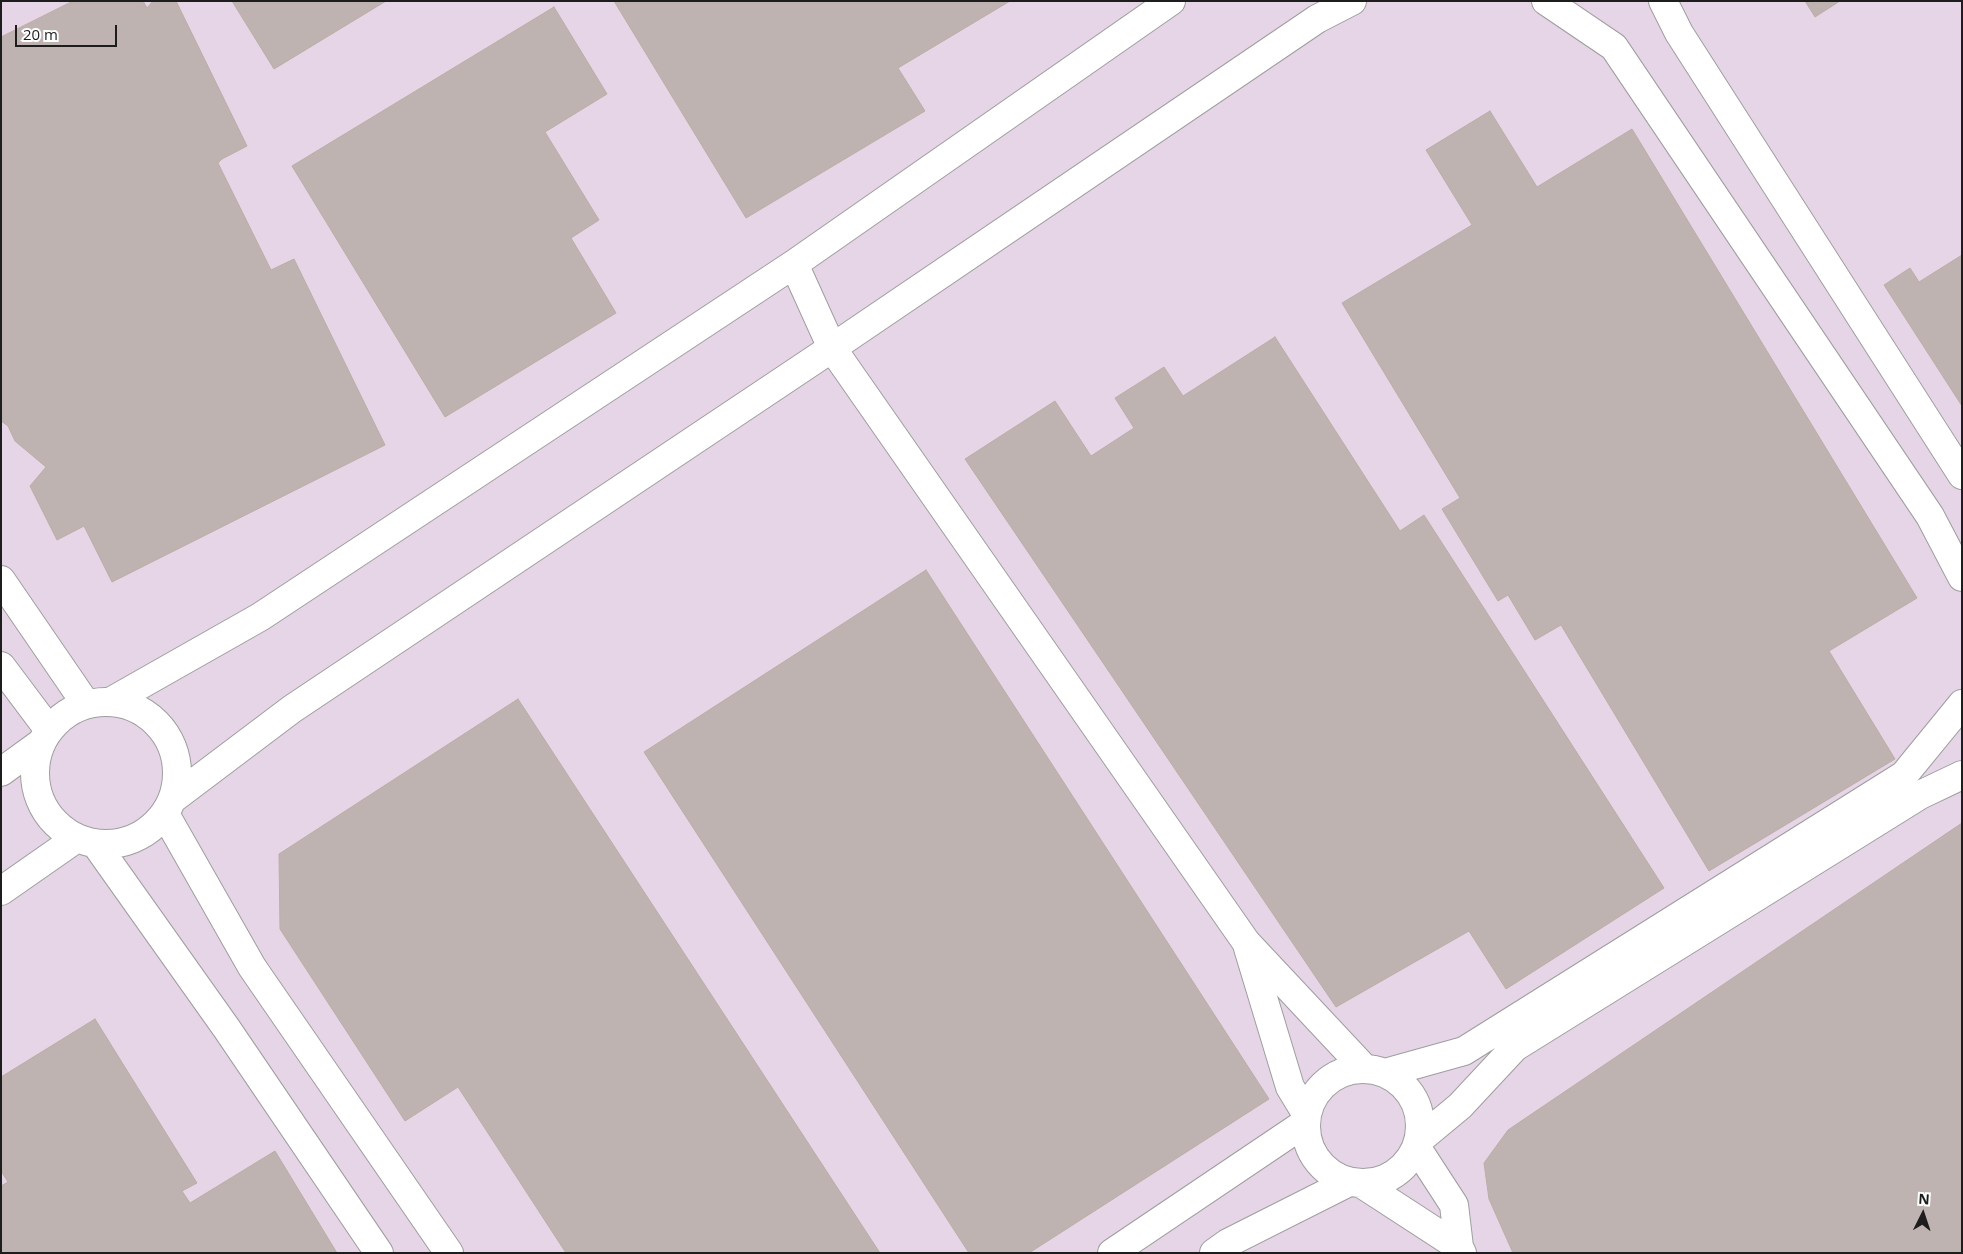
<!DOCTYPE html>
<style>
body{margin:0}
#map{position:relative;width:1963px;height:1254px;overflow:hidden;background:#ede8e3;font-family:"Open Sans",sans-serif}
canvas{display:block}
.frame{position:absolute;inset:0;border:2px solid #1d1d1d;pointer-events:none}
.north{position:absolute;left:1898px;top:1189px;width:50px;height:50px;-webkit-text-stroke:4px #fff;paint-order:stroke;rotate:4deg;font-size:14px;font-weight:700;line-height:20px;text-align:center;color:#1d1d1d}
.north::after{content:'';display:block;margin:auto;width:18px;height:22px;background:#1d1d1d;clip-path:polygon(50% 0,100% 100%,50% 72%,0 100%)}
.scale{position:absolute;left:15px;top:25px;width:102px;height:22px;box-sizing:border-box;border:2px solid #1d1d1d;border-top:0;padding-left:6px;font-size:15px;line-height:18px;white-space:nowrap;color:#1d1d1d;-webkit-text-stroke:4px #fff;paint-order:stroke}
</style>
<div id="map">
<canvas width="1963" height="1254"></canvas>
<div class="frame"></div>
<div class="north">N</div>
<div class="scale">20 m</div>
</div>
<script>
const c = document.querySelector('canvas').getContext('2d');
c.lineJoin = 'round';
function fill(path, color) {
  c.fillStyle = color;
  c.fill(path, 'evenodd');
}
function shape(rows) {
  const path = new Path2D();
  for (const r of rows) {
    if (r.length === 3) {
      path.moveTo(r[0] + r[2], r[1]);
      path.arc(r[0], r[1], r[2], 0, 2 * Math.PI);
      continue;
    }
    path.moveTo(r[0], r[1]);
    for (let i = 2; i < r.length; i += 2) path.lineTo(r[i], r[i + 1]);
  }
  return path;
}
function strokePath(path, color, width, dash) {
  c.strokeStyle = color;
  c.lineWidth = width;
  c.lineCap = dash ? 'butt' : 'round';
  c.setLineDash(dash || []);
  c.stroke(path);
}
fill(shape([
 [1,1,1962,1,1962,1253,1,1253]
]), '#e6d5e6');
const building = shape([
 [73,1,143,1,147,8,153,1,176,1,247,146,222,159,218,163,271,270,294,259,385,445,112,582,84,526,57,540,30,486,46,467,15,441,8,426,1,421,1,37,73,1],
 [232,1,386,1,274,69,232,1],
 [614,1,1010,1,898,68,925,111,746,218,614,1],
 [1805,1,1840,1,1815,17,1805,1],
 [554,7,607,94,545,132,599,220,571,238,616,313,445,417,292,166,554,7],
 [1490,111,1537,187,1632,129,1917,598,1829,651,1895,759,1709,871,1561,625,1535,640,1508,595,1498,601,1442,509,1460,498,1342,303,1472,225,1426,150,1490,111],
 [1962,255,1962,406,1884,285,1910,268,1919,282,1962,255],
 [1275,337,1400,531,1424,515,1664,888,1506,989,1469,931,1336,1007,965,459,1055,401,1091,456,1134,428,1115,398,1164,367,1183,396,1275,337],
 [926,570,1269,1099,1029,1253,969,1253,644,752,926,570],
 [518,699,880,1253,566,1253,458,1087,405,1121,280,929,279,854,518,699],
 [1962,823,1962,1253,1513,1253,1489,1199,1484,1163,1508,1130,1962,823],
 [95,1019,197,1183,182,1191,190,1203,275,1151,337,1253,1,1253,1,1186,8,1182,1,1171,1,1077,95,1019]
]);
fill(building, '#beb3b0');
strokePath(building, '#beada6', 1);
const minor = shape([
 [1546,1,1614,47,1930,516,1962,577],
 [1663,1,1679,33,1962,475],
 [794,264,832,348,1246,942,1365,1069],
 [1,580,86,704],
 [1,666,49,730],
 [110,702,260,617,794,264,1171,1],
 [106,773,71],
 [1,772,41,743],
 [174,798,292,709,832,348,1317,19,1352,1],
 [165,814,252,967,449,1253],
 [95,843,227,1029,379,1253],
 [1,891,77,838],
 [1248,948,1290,1087,1307,1115],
 [1363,1126,57],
 [1385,1073,1464,1051,1904,775,1962,704],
 [1419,1140,1460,1106,1515,1047,1920,795,1962,775],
 [1417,1148,1454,1205,1459,1247,1462,1253],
 [1362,1184,1459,1247],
 [1112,1253,1305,1123],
 [1214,1253,1228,1243,1349,1182]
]);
strokePath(minor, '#9e9e9e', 30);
strokePath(minor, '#fff', 28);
</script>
